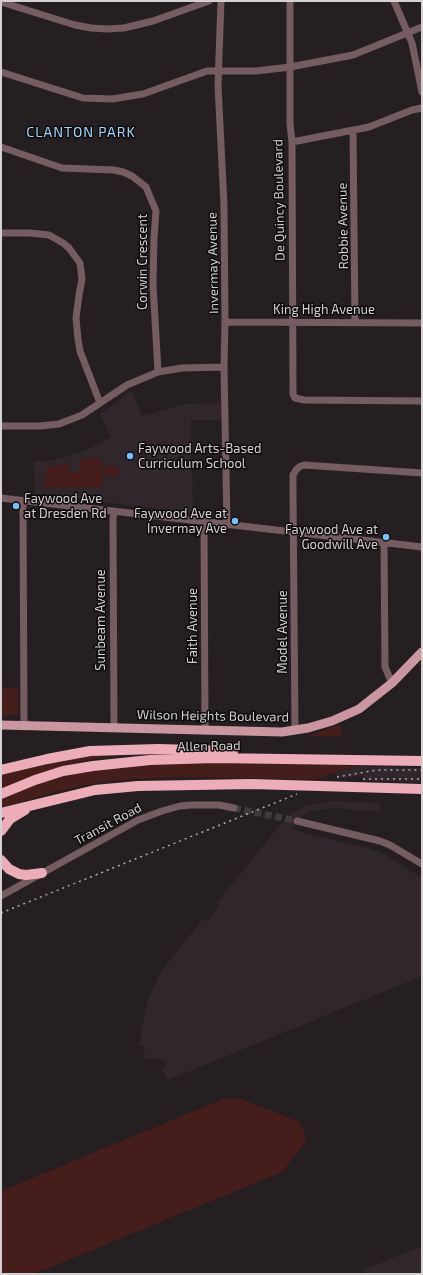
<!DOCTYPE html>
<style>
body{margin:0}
#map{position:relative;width:423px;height:1275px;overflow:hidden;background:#251f22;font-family:"Exo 2",sans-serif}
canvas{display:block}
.frame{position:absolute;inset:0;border:2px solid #d5d1d3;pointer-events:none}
</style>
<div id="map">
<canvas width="423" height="1275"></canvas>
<div class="frame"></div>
</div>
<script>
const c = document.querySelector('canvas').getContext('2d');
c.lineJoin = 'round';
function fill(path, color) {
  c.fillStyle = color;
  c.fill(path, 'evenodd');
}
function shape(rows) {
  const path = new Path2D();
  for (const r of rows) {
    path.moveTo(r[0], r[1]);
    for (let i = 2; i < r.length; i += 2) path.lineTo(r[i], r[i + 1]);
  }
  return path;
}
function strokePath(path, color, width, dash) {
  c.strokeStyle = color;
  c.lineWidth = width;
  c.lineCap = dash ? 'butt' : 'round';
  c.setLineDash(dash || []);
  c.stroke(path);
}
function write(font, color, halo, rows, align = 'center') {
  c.font = font + ' "Exo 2",sans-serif';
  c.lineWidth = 3;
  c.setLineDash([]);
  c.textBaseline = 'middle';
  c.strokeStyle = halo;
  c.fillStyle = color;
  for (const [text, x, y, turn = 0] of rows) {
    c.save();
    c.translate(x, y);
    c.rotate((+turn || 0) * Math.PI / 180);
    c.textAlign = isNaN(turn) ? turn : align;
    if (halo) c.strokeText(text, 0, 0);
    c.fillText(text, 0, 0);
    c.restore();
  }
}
fill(shape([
 [132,391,142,416,185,404,221,403,221,420,191,420,193,513,35,494,34,462,54,460,84,451,111,437,100,414],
 [359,766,422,768,422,782,363,781,363,775,338,779,334,773],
 [333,801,380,803,380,812,332,808,312,811,303,815,291,828,311,835,365,847,384,854,422,878,422,976,168,1080,162,1069,166,1066,167,1064,166,1061,143,1057,145,1047,139,1045,147,1003,159,975,177,951,204,918,208,921,219,906,216,903,219,900,284,820,301,808,310,805],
 [422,1246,422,1274,365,1274,363,1270]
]), '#31262c');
fill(shape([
 [102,458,101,471,103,472,102,488,45,488,45,472,47,471,47,467,68,464,69,472,80,472,79,460],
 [105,465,119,467,118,476,103,475],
 [1,687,18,689,19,713,17,715,1,715],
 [339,725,341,726,341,737,308,736],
 [112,755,66,765,43,772,1,791,1,775,47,762,79,756],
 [168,762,295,764,359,766,337,772,318,779,177,777,130,779,97,783,67,789,1,807,1,798,28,787,72,774,86,771],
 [223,1099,242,1099,300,1122,307,1140,282,1172,34,1274,1,1274,1,1191]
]), '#451d1a');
strokePath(shape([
 [234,808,297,821]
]), '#3f3a3d', 7, [7, 3.5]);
strokePath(shape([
 [221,1,218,85,224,205,225,322,224,367,227,525],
 [290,1,290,124,292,142,293,394,295,398,304,400,422,401],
 [394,1,412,43,422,92],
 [1,2,75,25,91,28,107,29,124,28,153,21,209,1],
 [1,72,83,98,112,99,143,94,207,71,256,71,290,67,353,55,422,27],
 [353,130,355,322],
 [292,142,369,127,412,110,422,108],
 [1,147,62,168,114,170,123,172,132,176,146,187,156,211,154,238,153,284,158,372],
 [1,233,30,233,49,235,63,243,69,248,80,263,82,279,79,295,76,318,78,339,80,351,100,403],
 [225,322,422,323],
 [1,426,40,426,59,424,82,415,127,385,158,372,182,368,224,367],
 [1,498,422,547],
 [23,501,24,725],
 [204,522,205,731],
 [384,543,385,667,392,683],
 [114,728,113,519,114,512],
 [295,730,293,492,293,475,296,470,299,467,304,465,422,473],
 [297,821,380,841,390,845,422,864],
 [1,896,138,820,162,811,180,806,191,805,219,805,234,808]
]), '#755c60', 7);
strokePath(shape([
 [1,725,282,732,308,728,332,721,359,709,392,683,422,652]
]), '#ca96a0', 9);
strokePath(shape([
 [1,770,47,759,90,751,158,749,233,751],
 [1,794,35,780,63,771,93,766,150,760,214,758,422,761],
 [1,813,95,790,138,786,251,784,422,789],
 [1,831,10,819,25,810],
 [1,860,9,869,19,874,26,875,42,873]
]), '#ecadb9', 10);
strokePath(shape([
 [337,777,377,770,422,770],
 [363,779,422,779],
 [1,913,297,794]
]), '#afabad', 1.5, [2, 4]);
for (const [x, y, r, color] of [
 [130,456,4,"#78bff7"],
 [16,506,4,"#78bff7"],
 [235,521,4,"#78bff7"],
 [386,537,4,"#78bff7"]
]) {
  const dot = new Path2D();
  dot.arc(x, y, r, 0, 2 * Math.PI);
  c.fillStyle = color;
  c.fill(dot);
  strokePath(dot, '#0d0a0b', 1.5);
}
write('13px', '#d5d1d3', '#0d0a0b', [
 ["De Quincy Boulevard",279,200,-91],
 ["Robbie Avenue",343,226,-91],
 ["Corwin Crescent",143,262,-90],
 ["Invermay Avenue",213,263,-91],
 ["King High Avenue",324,310],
 ["Sunbeam Avenue",101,620,-90],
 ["Faith Avenue",193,626,-90],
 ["Model Avenue",283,632,-90],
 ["Wilson Heights Boulevard",213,716,1],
 ["Allen Road",209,746,-1],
 ["Transit Road",108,824,-28]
]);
write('13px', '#d5d1d3', '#0d0a0b', [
 ["Faywood Arts-Based",138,449],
 ["Curriculum School",138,464],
 ["Faywood Ave",24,499],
 ["at Dresden Rd",24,514],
 ["Faywood Ave at",227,514,"right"],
 ["Invermay Ave",227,529,"right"],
 ["Faywood Ave at",378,530,"right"],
 ["Goodwill Ave",378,545,"right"]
], 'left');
c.letterSpacing = '1px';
write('14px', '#a0d4fe', '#0d0a0b', [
 ["CLANTON PARK",81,132]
]);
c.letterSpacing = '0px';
</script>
